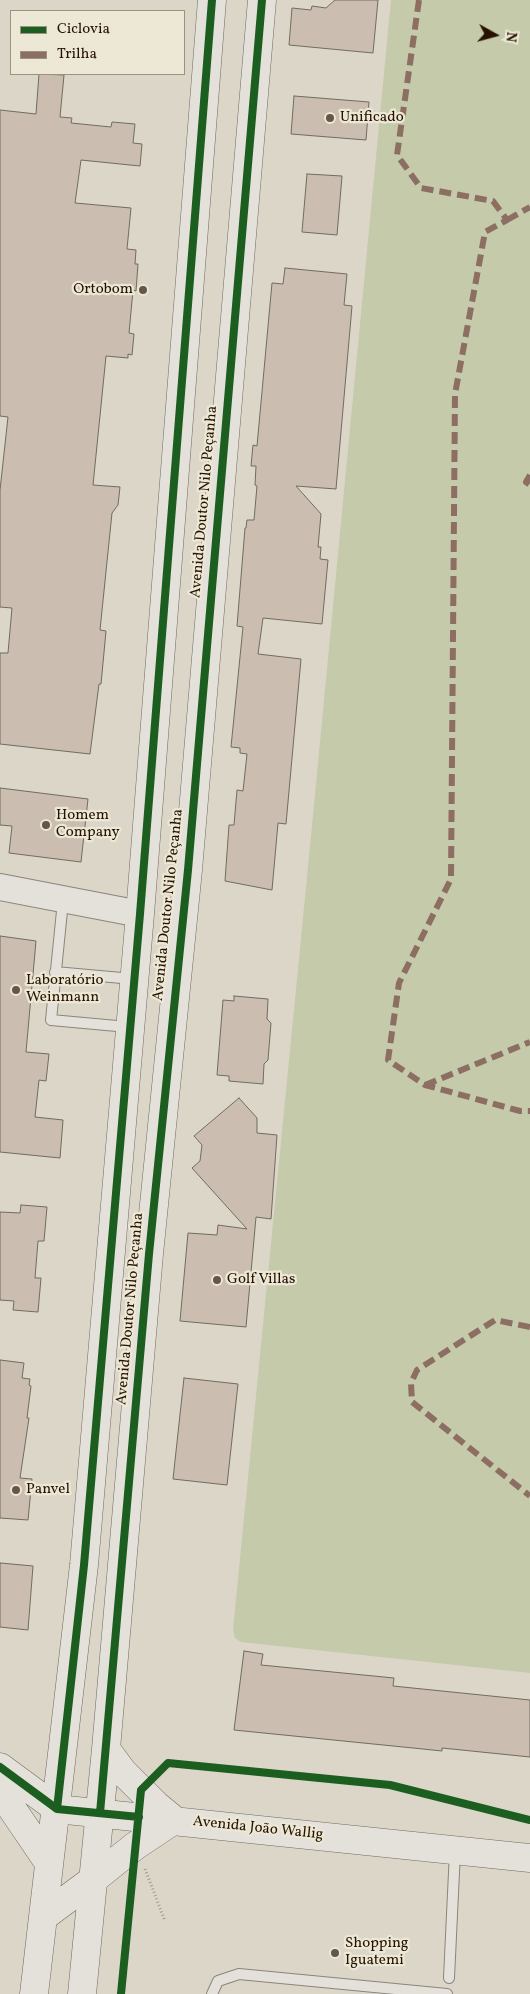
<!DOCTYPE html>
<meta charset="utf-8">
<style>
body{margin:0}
#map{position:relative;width:530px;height:1994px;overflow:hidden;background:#dbd6c8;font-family:Vollkorn,serif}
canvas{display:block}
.legend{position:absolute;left:10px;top:10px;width:175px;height:65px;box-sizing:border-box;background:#ede7d6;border:1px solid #9d9280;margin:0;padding:6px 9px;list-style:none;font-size:15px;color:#251300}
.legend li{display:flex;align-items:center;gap:10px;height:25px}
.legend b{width:25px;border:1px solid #9d9280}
.north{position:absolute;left:470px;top:10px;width:50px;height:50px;-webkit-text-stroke:4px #ede7d6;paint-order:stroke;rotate:97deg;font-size:14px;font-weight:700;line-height:20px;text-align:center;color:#251300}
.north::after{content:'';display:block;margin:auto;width:18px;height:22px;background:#251300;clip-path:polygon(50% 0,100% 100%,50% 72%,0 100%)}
</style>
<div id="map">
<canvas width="530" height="1994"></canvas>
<ul class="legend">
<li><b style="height:6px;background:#1b5e20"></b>Ciclovia</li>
<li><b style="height:6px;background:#8d6e63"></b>Trilha</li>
</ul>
<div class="north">N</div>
</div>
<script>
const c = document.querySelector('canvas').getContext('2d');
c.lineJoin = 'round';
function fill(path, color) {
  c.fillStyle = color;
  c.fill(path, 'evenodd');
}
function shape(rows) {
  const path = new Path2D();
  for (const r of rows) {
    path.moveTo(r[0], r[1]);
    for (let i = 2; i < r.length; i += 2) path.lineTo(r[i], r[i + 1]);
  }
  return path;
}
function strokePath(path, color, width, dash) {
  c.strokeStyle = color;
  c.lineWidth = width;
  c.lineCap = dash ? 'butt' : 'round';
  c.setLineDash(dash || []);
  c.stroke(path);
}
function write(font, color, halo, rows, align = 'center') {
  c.font = font + ' Vollkorn,serif';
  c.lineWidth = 4.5;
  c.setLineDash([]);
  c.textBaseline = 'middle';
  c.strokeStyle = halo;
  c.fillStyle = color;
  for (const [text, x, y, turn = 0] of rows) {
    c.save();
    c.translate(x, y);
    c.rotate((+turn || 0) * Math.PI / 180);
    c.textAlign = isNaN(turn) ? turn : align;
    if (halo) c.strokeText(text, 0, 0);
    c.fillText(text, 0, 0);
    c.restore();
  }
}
fill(shape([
 [391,0,530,0,530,1673,241,1642,235,1638,233,1630,309,857]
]), '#c5caab');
const building = shape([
 [335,0,378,0,373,53,289,45,292,8,311,10,312,6,326,8,335,0],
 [39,74,64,75,60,117,72,118,71,123,111,127,112,122,135,124,133,143,142,144,140,166,81,160,75,203,131,208,127,249,136,250,135,264,138,264,136,291,133,290,129,333,134,334,132,355,128,354,128,358,106,356,93,485,120,487,118,505,112,513,100,630,106,631,103,663,101,684,99,684,90,754,0,744,0,653,8,653,12,608,0,607,0,490,8,417,0,416,0,110,36,114,39,74],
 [294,96,369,102,366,140,291,134,294,96],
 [307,174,342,176,337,235,302,232,307,174],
 [285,268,347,274,344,305,352,306,336,489,296,486,321,514,318,547,321,547,320,559,328,560,322,624,263,618,258,654,301,659,286,824,278,823,272,890,225,881,229,825,234,825,237,790,243,791,247,754,240,753,240,748,231,747,243,627,237,626,245,528,246,528,247,520,254,520,257,486,255,485,256,466,251,466,253,445,257,446,272,283,283,284,285,268],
 [0,788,88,799,81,862,9,853,12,826,0,825,0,788],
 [0,936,36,941,26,1052,49,1054,46,1081,39,1080,35,1117,63,1120,60,1158,0,1152,0,936],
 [234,996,268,999,267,1019,271,1023,268,1060,264,1064,263,1084,229,1081,229,1076,217,1075,223,1000,234,1001,234,996],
 [239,1098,257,1118,257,1133,277,1135,271,1219,256,1217,246,1327,180,1321,188,1233,217,1235,218,1225,247,1229,192,1168,200,1161,202,1145,194,1136,239,1098],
 [21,1205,47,1207,44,1241,38,1241,35,1278,41,1278,38,1312,13,1310,14,1301,0,1300,0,1212,20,1213,21,1205],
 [0,1360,24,1363,22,1378,30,1379,29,1385,31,1386,27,1418,29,1418,20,1478,32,1479,28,1520,0,1518,0,1360],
 [184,1378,238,1384,227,1485,173,1479,184,1378],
 [0,1563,33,1566,28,1630,0,1627,0,1563],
 [244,1651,263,1654,261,1665,394,1678,393,1686,530,1700,530,1757,442,1748,442,1751,423,1749,234,1730,244,1651]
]);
fill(building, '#cbbeb1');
strokePath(building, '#706b61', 1);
const service = shape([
 [63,901,51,1020,128,1027],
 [55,972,133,979],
 [449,1978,455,1851],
 [212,1994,218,1981,239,1974,447,1994]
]);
const tertiary = shape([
 [0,887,140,914]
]);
const secondary = shape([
 [106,1749,123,1772,156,1805,174,1820],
 [0,1767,57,1809,530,1858],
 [0,1791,49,1863],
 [43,1917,94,1879,135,1846,174,1820],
 [34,1994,84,1565,140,914,212,0],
 [82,1994,106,1749,149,1254,188,870,262,0]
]);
strokePath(service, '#8a857b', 12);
strokePath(tertiary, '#8a857b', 28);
strokePath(secondary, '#706b61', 29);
strokePath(shape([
 [145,1869,165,1921]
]), '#9f9a92', 3, [1, 2.5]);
strokePath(service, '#e4e1da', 10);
strokePath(tertiary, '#e4e1da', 26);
strokePath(secondary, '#e4e1da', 28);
strokePath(shape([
 [419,0,397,155,421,188,493,201,507,220,485,232,455,394,451,879,399,983,388,1060,425,1085,520,1111,530,1111],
 [507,220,530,207],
 [530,475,526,482,530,485],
 [425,1085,530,1042],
 [530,1327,495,1320,417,1370,411,1383,412,1402,530,1496]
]), '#8d6e63', 6, [12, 6]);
strokePath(shape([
 [0,1767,57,1809,139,1817],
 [57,1809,84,1565,140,914,212,0],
 [100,1813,149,1254,188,870,262,0],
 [121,1994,141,1790,168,1763,390,1785,530,1820]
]), '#1b5e20', 8);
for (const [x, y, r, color] of [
 [330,118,5,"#655746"],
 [143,290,5,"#655746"],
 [46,825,5,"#655746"],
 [16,990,5,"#655746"],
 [217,1280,5,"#655746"],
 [16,1490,5,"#655746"],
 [335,1953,5,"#655746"]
]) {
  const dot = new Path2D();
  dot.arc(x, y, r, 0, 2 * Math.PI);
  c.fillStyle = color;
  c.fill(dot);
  strokePath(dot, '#ede7d6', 2);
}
write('15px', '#251300', '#ede7d6', [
 ["Unificado",340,118],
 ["Ortobom",133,290,"right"],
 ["Homem",56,816],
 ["Company",56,833],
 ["Laboratório",26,981],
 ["Weinmann",26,998],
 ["Golf Villas",227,1280],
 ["Panvel",26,1490],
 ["Shopping",345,1944],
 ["Iguatemi",345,1961]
], 'left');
write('15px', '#251300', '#ede7d6', [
 ["Avenida Doutor Nilo Peçanha",205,502,-85],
 ["Avenida Doutor Nilo Peçanha",169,905,-84],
 ["Avenida Doutor Nilo Peçanha",131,1309,-85],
 ["Avenida João Wallig",258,1829,6]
]);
</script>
